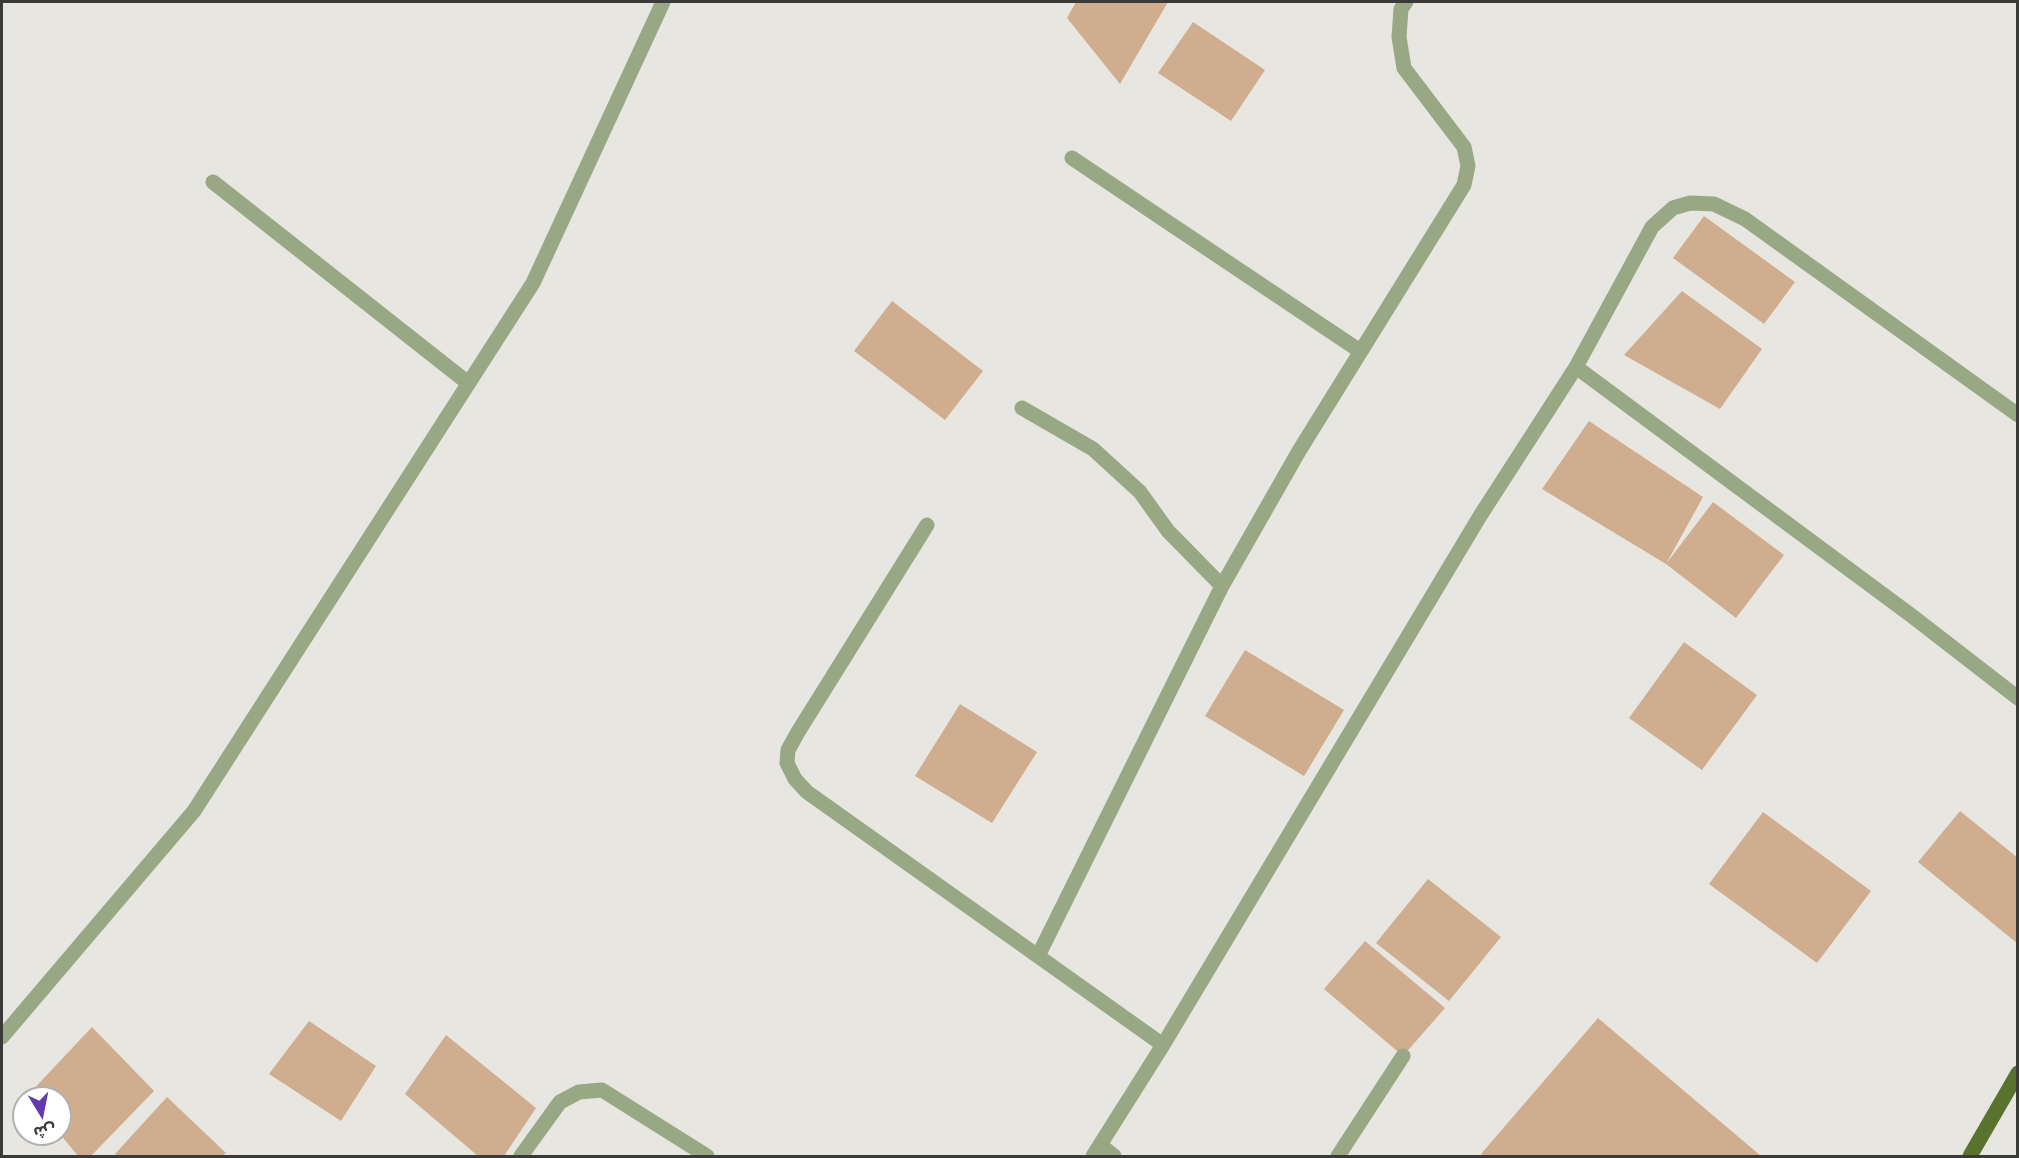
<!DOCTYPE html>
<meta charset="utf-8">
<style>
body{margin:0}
#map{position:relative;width:2019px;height:1158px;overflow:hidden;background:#e7e6e0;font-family:"Noto Serif","Noto Sans Arabic",serif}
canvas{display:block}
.frame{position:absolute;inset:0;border:3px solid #3a3a38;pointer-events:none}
.north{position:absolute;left:12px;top:1086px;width:60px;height:60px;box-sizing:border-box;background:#fff;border:2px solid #b0b0af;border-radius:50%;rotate:170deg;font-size:16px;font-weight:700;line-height:24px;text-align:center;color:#3a3a38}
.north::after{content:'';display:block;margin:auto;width:21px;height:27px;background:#6239b1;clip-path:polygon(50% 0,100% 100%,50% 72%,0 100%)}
</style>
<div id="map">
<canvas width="2019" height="1158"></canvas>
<div class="frame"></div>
<div class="north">ش</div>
</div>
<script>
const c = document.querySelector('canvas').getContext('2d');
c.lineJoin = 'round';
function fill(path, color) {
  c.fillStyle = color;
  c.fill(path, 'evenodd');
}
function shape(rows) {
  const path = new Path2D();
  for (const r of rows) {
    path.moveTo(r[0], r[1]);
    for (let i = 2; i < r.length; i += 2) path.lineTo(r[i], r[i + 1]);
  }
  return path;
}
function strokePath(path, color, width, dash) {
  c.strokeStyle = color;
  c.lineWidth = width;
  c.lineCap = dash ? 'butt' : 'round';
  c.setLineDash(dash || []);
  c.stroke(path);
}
fill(shape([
 [1076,2,1168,2,1120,84,1067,18],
 [1193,22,1265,70,1231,121,1158,73],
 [1704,216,1795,282,1764,324,1673,258],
 [1682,291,1762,349,1720,409,1624,355],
 [892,301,983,371,945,420,854,351],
 [1589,421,1703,497,1666,564,1542,489],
 [1713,502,1784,555,1736,618,1666,564],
 [1684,642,1757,695,1702,770,1629,718],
 [1245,650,1344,710,1304,776,1205,716],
 [960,704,1037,752,992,823,915,776],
 [1960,811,2018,858,2018,944,1918,862],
 [1763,812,1871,891,1817,963,1709,884],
 [1428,879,1501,937,1449,1001,1376,943],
 [1365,941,1445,1008,1403,1056,1324,989],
 [1598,1018,1761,1156,1484,1156,1481,1154],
 [309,1021,376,1066,341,1121,269,1074],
 [92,1027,154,1091,91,1156,78,1156,60,1134,60,1098,31,1098,28,1095],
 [446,1035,536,1108,504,1156,478,1156,405,1094],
 [167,1097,226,1153,222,1156,118,1156,115,1154]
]), '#d0ad8e');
strokePath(shape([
 [1072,158,1360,351],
 [213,182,468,383],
 [1576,367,1912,616,2018,698],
 [1022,408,1093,449,1140,492,1168,531,1222,586],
 [927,525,798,732,788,750,787,763,795,779,807,792,1163,1045],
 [1038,956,1222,586,1299,451,1464,185,1468,166,1464,147,1404,68,1399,37,1401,9,1406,2],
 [2,1037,194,811,533,283,663,2],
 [1100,1145,1114,1156],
 [521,1156,560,1102,579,1092,602,1090,707,1156],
 [1093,1156,1163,1045,1480,516,1576,367,1652,227,1673,208,1690,203,1714,204,1745,219,2018,415],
 [1338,1156,1403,1056]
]), '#98a884', 15);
strokePath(shape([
 [1970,1156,2018,1073]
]), '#59732e', 15);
</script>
